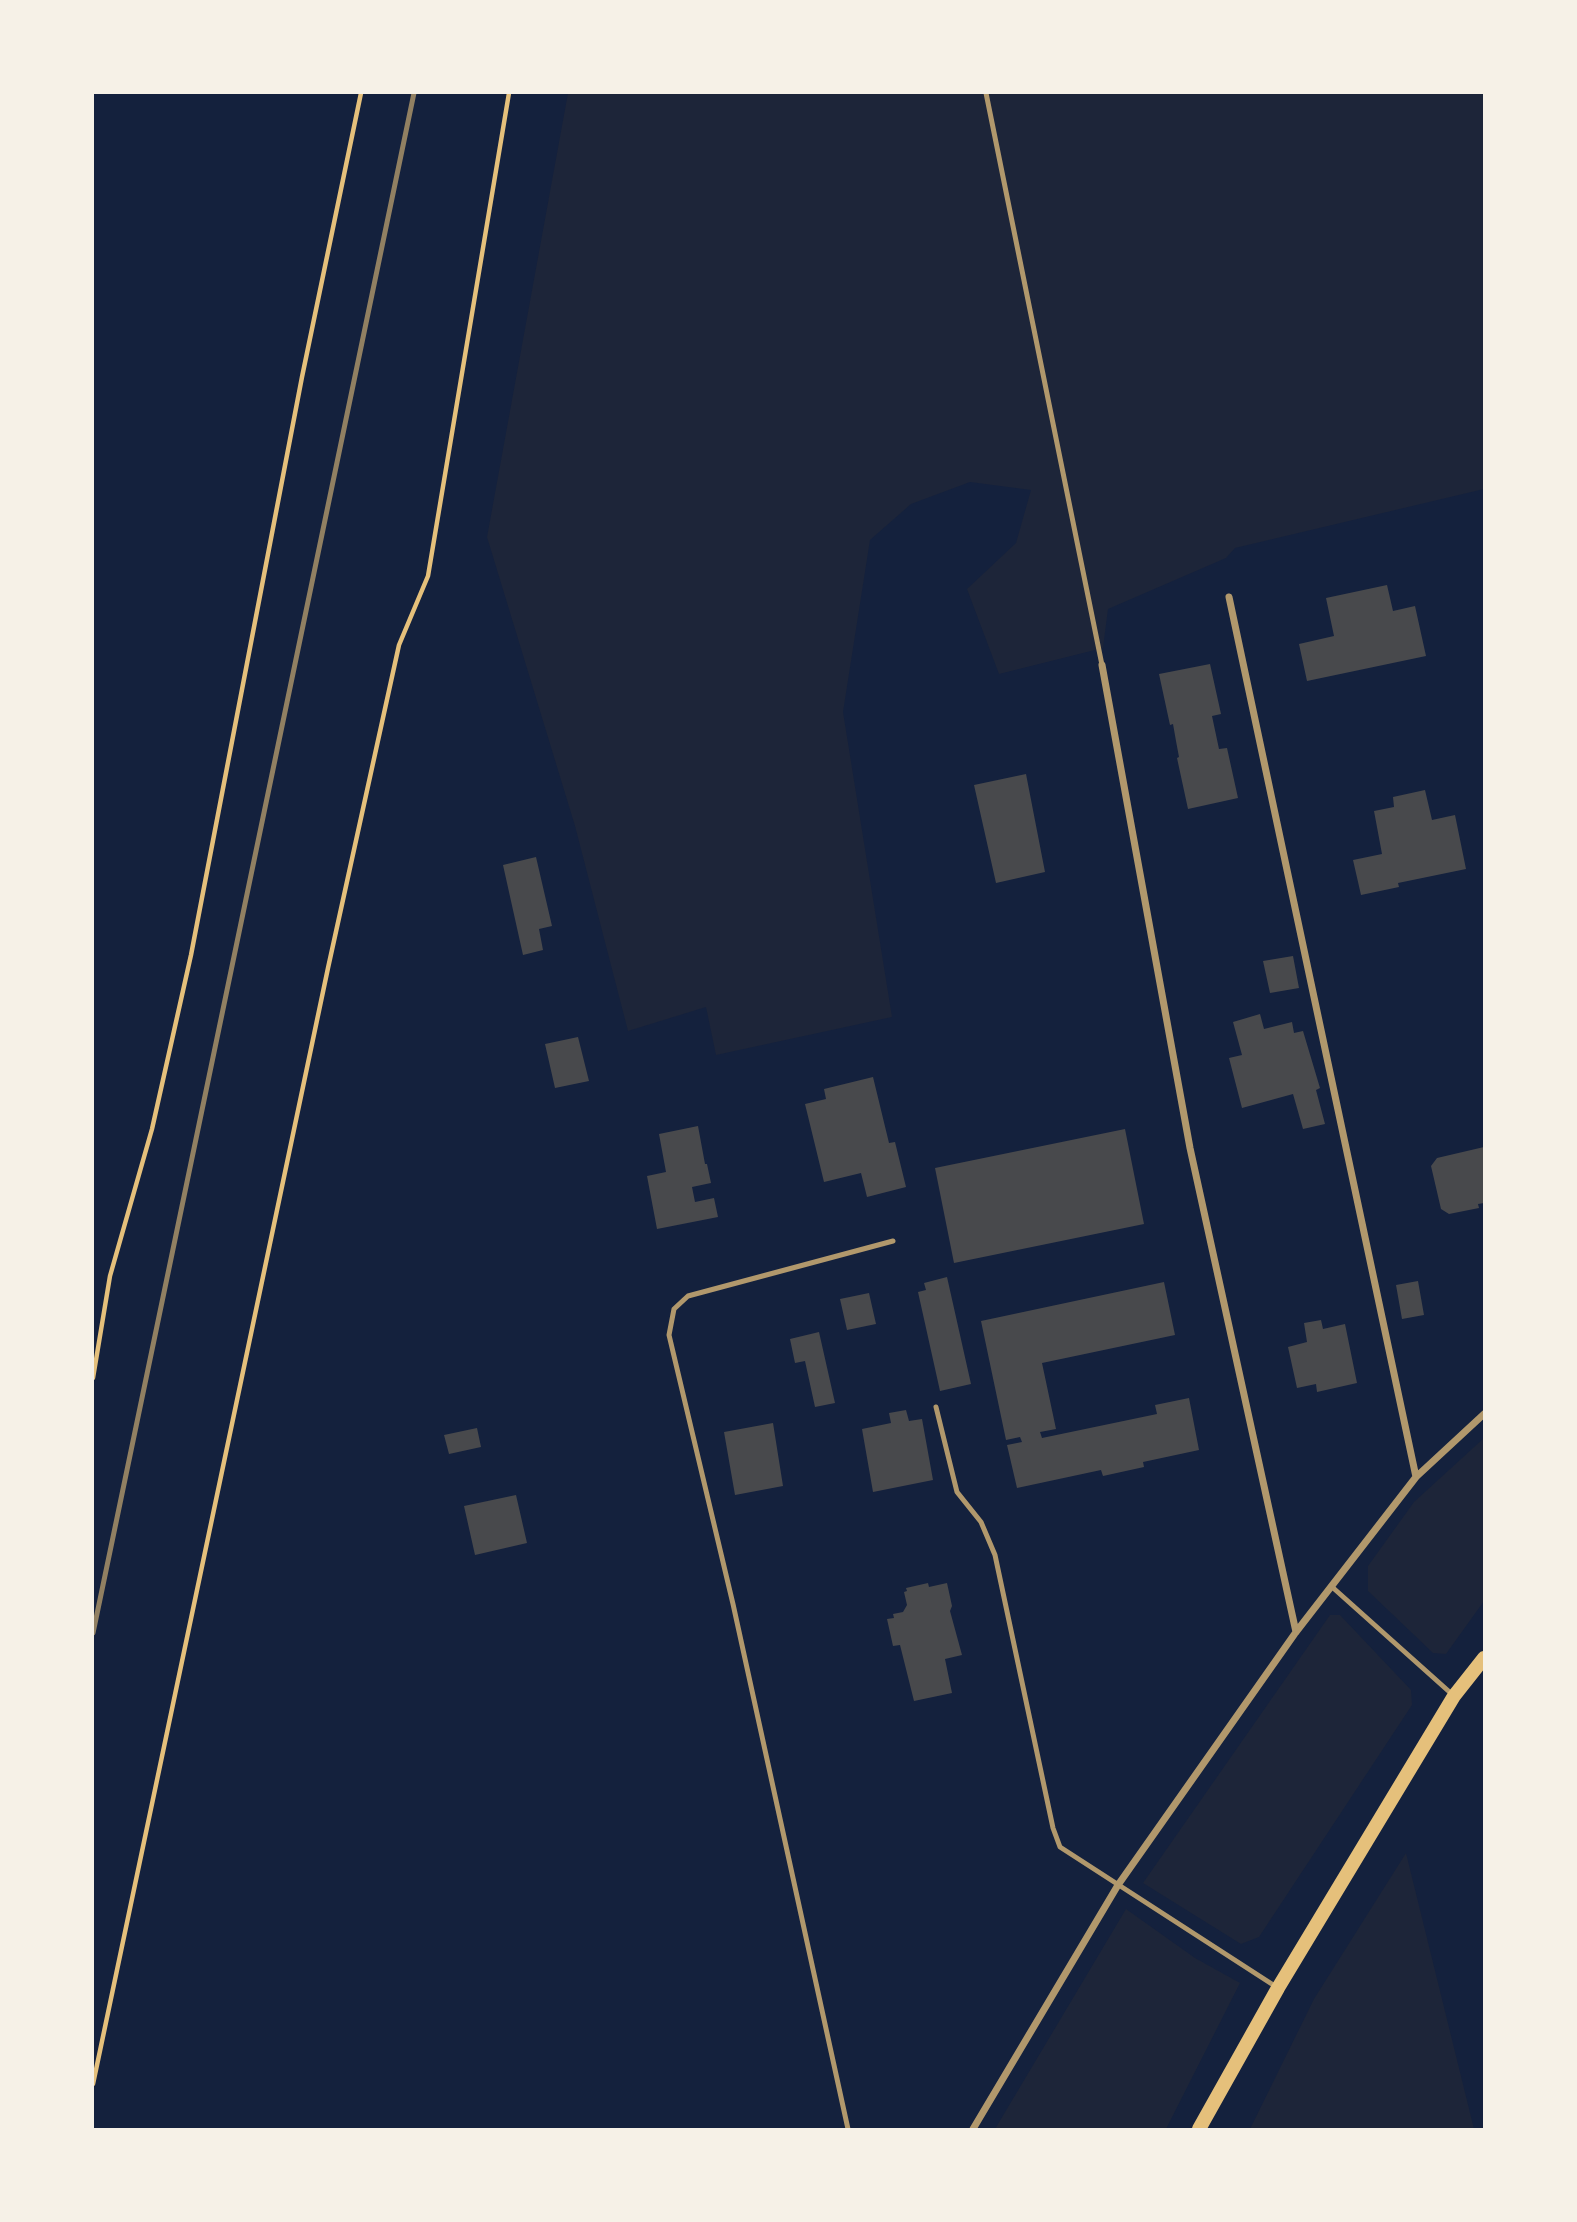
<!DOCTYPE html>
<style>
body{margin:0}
#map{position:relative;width:1577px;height:2222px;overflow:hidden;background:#14213d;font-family:"Archivo Narrow",sans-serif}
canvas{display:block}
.frame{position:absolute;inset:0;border:94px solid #f6f1e7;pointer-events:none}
</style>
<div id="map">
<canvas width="1577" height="2222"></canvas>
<div class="frame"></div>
</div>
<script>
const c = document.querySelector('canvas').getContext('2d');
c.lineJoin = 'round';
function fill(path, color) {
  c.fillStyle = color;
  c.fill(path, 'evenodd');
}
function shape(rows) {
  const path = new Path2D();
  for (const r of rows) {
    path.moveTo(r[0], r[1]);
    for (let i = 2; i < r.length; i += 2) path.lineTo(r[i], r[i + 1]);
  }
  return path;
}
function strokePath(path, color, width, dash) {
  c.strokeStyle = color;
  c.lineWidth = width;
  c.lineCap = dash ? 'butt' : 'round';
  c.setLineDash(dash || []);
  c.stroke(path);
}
fill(shape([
 [568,93,1484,93,1484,489,1235,548,1226,558,1108,609,1103,648,999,674,967,589,1016,543,1031,490,970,482,911,504,870,540,843,712,892,1017,716,1055,706,1007,628,1031,575,826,487,537],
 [1484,1438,1484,1601,1446,1654,1433,1653,1368,1591,1368,1566,1414,1502],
 [1330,1615,1340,1615,1411,1690,1412,1705,1259,1937,1241,1944,1143,1883],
 [1406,1853,1474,2129,1250,2129,1314,1999],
 [1126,1909,1195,1958,1240,1983,1166,2129,995,2129]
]), '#1d2539');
fill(shape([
 [1387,585,1393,611,1415,606,1426,656,1307,681,1299,644,1334,636,1326,598],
 [1210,664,1221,714,1212,716,1219,749,1227,748,1238,798,1188,809,1177,758,1179,757,1176,741,1173,724,1170,725,1159,674],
 [1026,774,1045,872,996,883,974,785],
 [1425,790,1432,820,1455,815,1466,869,1398,883,1399,887,1361,895,1353,860,1382,854,1374,811,1394,807,1393,797],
 [536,857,552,926,539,929,543,950,523,955,503,865],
 [1293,956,1299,988,1270,993,1263,961],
 [1260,1014,1264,1029,1292,1022,1294,1033,1303,1031,1320,1088,1316,1090,1325,1124,1303,1129,1293,1094,1242,1108,1229,1058,1242,1055,1233,1022],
 [578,1037,589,1081,555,1088,545,1044],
 [873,1077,889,1143,895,1142,906,1187,867,1197,861,1173,824,1182,805,1104,826,1099,824,1089],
 [698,1126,705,1164,707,1164,711,1183,692,1187,695,1202,714,1198,718,1217,657,1229,647,1176,666,1172,659,1134],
 [1125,1129,1144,1224,954,1263,935,1168],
 [1484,1147,1484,1203,1478,1204,1479,1208,1449,1214,1441,1209,1431,1166,1437,1158],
 [947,1277,971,1384,940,1391,918,1292,926,1290,924,1283],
 [1418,1281,1424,1315,1402,1319,1396,1285],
 [1164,1282,1175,1335,1042,1363,1056,1429,1040,1432,1042,1438,1157,1414,1155,1405,1189,1398,1199,1450,1143,1462,1144,1467,1103,1476,1101,1470,1017,1488,1007,1445,1022,1442,1020,1437,1006,1440,981,1321],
 [869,1293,876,1324,847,1330,840,1299],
 [1321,1320,1323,1329,1345,1324,1357,1383,1317,1392,1316,1384,1297,1388,1288,1347,1307,1342,1304,1323],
 [819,1332,835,1403,815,1407,805,1361,795,1363,790,1339],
 [906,1410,909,1421,922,1419,933,1480,873,1492,862,1429,891,1423,889,1413],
 [773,1423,783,1486,735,1495,724,1432],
 [477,1428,481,1447,449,1454,444,1435],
 [516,1495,527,1543,475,1555,464,1506],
 [928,1583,929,1587,947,1583,952,1606,950,1611,962,1655,945,1659,952,1693,914,1701,900,1645,893,1646,887,1619,894,1618,893,1614,903,1612,907,1605,904,1592,907,1591,906,1588]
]), '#48494c');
strokePath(shape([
 [93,1378,110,1276,152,1129,191,955,302,377,361,93],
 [93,2084,328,968,399,645,428,576,509,93]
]), '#e5c07b', 4.5);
strokePath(shape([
 [986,93,1102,665],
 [936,1407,957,1492,981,1522,995,1555,1053,1828,1060,1847,1278,1988],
 [1331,1586,1454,1696],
 [848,2129,733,1604,669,1335,674,1309,688,1296,893,1241]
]), '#b1986c', 5);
strokePath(shape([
 [1229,597,1416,1477],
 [1102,665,1190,1148,1296,1632],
 [973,2129,1118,1885,1296,1632,1416,1477,1484,1414]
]), '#b1986c', 7);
strokePath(shape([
 [1199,2129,1278,1988,1454,1696,1484,1658]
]), '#e5c07b', 14);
strokePath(shape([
 [93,1633,414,93]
]), '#918062', 5);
</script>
